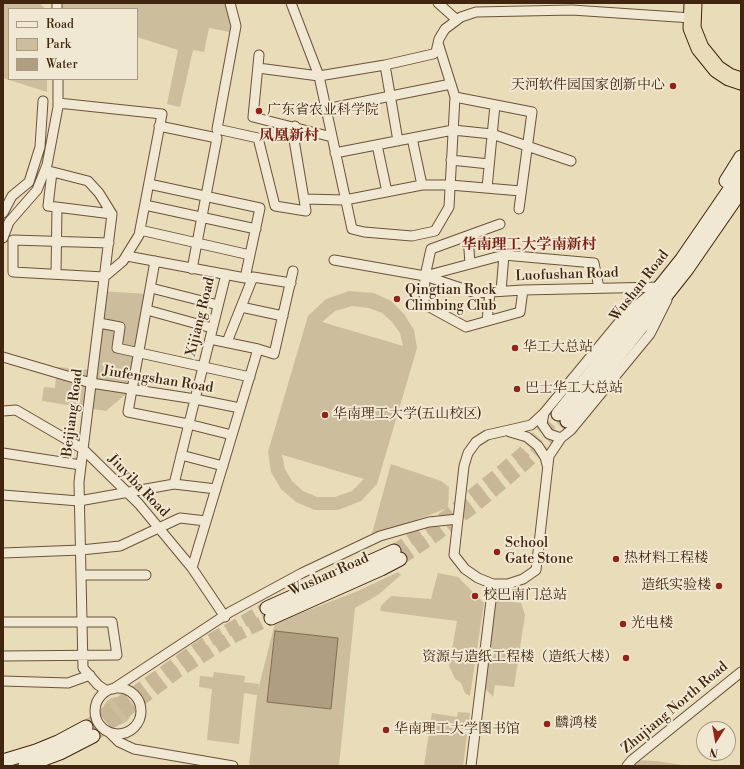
<!DOCTYPE html>
<meta charset="utf-8">
<style>
body{margin:0}
#map{position:relative;width:744px;height:769px;overflow:hidden;background:#e8dcb9;font-family:"Libre Bodoni",serif}
canvas{display:block}
.frame{position:absolute;inset:0;border:4px solid #41250f;pointer-events:none}
.legend{position:absolute;left:8px;top:8px;width:130px;height:72px;box-sizing:border-box;background:#f0e8d2;border:1px solid #aa9a84;margin:0;padding:5px 7px;list-style:none;font-size:12px;color:#41250f}
.legend li{display:flex;align-items:center;gap:8px;height:20px}
.legend b{width:20px;border:1px solid #aa9a84}
.north{position:absolute;left:696px;top:721px;width:40px;height:40px;box-sizing:border-box;background:#f0e8d2;border:1px solid #aa9a84;border-radius:50%;rotate:191deg;font-size:11px;font-weight:700;line-height:16px;text-align:center;color:#41250f}
.north::after{content:'';display:block;margin:auto;width:14px;height:18px;background:#8f2418;clip-path:polygon(50% 0,100% 100%,50% 72%,0 100%)}
</style>
<div id="map">
<canvas width="744" height="769"></canvas>
<div class="frame"></div>
<ul class="legend">
<li><b style="height:5px;background:#f0e8d2"></b>Road</li>
<li><b style="height:11px;background:#ccbd9c"></b>Park</li>
<li><b style="height:11px;background:#af9e7f"></b>Water</li>
</ul>
<div class="north">N</div>
</div>
<script>
const c = document.querySelector('canvas').getContext('2d');
c.lineJoin = 'round';
function fill(path, color) {
  c.fillStyle = color;
  c.fill(path, 'evenodd');
}
function shape(rows) {
  const path = new Path2D();
  for (const r of rows) {
    if (r.length === 3) {
      path.moveTo(r[0] + r[2], r[1]);
      path.arc(r[0], r[1], r[2], 0, 2 * Math.PI);
      continue;
    }
    path.moveTo(r[0], r[1]);
    for (let i = 2; i < r.length; i += 2) path.lineTo(r[i], r[i + 1]);
  }
  return path;
}
function strokePath(path, color, width, dash) {
  c.strokeStyle = color;
  c.lineWidth = width;
  c.lineCap = dash ? 'butt' : 'round';
  c.setLineDash(dash || []);
  c.stroke(path);
}
function write(font, color, halo, rows, align = 'center') {
  c.font = font + ' "Libre Bodoni","Noto Serif SC",serif';
  c.lineWidth = 4;
  c.setLineDash([]);
  c.textBaseline = 'middle';
  c.strokeStyle = halo;
  c.fillStyle = color;
  for (const [text, x, y, turn = 0] of rows) {
    c.save();
    c.translate(x, y);
    c.rotate((+turn || 0) * Math.PI / 180);
    c.textAlign = isNaN(turn) ? turn : align;
    if (halo) c.strokeText(text, 0, 0);
    c.fillText(text, 0, 0);
    c.restore();
  }
}
fill(shape([
 [3,3,41,4,45,9,9,9,9,79,47,79,47,92,3,78],
 [57,3,225,3,230,13,230,32,209,28,204,52,193,50,180,107,167,104,178,50,137,37,137,9,54,9],
 [99,291,148,294,134,387,106,411,42,401,44,387,55,388,57,367,90,370],
 [349,291,374,293,391,301,404,314,414,330,417,348,377,484,361,501,338,510,315,510,296,502,281,489,271,472,268,452,308,316,326,299],
 [352,306,369,308,382,313,392,322,400,333,403,346,322,322,335,311],
 [282,455,283,455,364,479,352,491,335,497,317,497,303,491,292,481,285,469],
 [391,464,441,481,449,487,448,508,371,537],
 [398,572,401,575,378,595,355,608,339,766,249,766,257,695,244,693,239,744,207,740,212,689,199,687,200,676,213,677,214,672,245,676,244,682,259,684,258,690,275,623,358,591],
 [438,573,458,577,484,603,470,696,465,693,461,683,455,679,449,666,457,621,380,611,381,606,391,596,431,599],
 [490,599,521,603,525,615,514,687,495,685,493,697,481,684],
 [117,711,14],
 [458,712,470,713,463,766,424,766,432,713,457,717],
 [632,760,656,761,689,766,627,766]
]), '#ccbd9c');
const water = shape([
 [275,631,338,638,331,709,267,702,275,631]
]);
fill(water, '#af9e7f');
strokePath(water, '#836e52', 1);
strokePath(shape([
 [394,551,447,516,497,475,523,453,558,414],
 [400,559,436,535,476,505,526,463,567,421],
 [86,727,204,644,267,608],
 [93,736,177,672,231,638,271,618]
]), '#c7b797', 13, [13, 6]);
const street = shape([
 [57,3,57,9],
 [230,3,236,26,217,129,258,138,275,206,306,211,293,134,295,126],
 [291,3,319,76,352,229,364,232,412,236,435,231,449,207,455,97,438,43],
 [438,3,457,20],
 [259,55,253,117,332,137],
 [385,65,398,141],
 [258,68,319,76,385,65,433,54,436,52,439,39,445,29,461,17,476,12,572,10,692,18],
 [455,97,532,112,519,209],
 [58,103,162,114,139,235,123,261,104,277,13,272,13,240,109,243],
 [326,109,451,84],
 [159,126,217,138,192,269],
 [412,138,422,185],
 [377,145,387,192],
 [335,153,453,130,492,134,571,161],
 [451,160,489,164],
 [45,170,88,181,99,193,112,214,79,482,83,668,98,685,107,691],
 [52,172,48,206,112,214],
 [487,188,495,105],
 [304,199,345,200,422,185,450,185,521,191],
 [145,205,256,229],
 [3,213,12,196,29,182,40,147,43,101],
 [500,224,431,249,425,276,424,304,466,327,520,312,523,290],
 [140,230,250,255],
 [468,236,470,264],
 [3,238,9,222,37,190,47,165,58,107,58,79],
 [127,256,245,278,260,208,149,184],
 [334,260,425,276,476,293,523,290,660,287],
 [155,261,128,412,188,424,232,435],
 [56,274,57,208],
 [425,276,504,255,594,263,599,288],
 [151,288,218,305],
 [501,291,504,255],
 [649,295,625,315,544,413,542,424,549,434,561,438,571,430,650,334,667,300],
 [241,307,283,316],
 [147,310,212,328],
 [487,321,490,292],
 [99,323,120,327,117,348,250,377],
 [210,339,258,349,274,354,293,271],
 [227,342,253,277,291,283],
 [3,357,91,383,195,399,240,408],
 [3,411,16,410,83,449,139,504,192,568,225,617],
 [544,413,531,425,487,435,476,442,468,453,464,466,454,555,465,569,478,578,493,584,508,584,523,579,536,570,549,456,561,438],
 [510,432,527,437,538,446,545,457,547,465],
 [3,453,81,465],
 [181,455,223,466],
 [174,484,226,274],
 [3,495,79,501,174,484,216,489],
 [3,553,81,550,120,546,180,518,206,521],
 [192,568,258,349],
 [81,575,146,575],
 [3,622,112,622,117,655,3,656],
 [3,681,68,683,90,675],
 [118,711,23],
 [113,689,230,612,302,573,380,536,429,522,458,519],
 [110,733,119,742,134,749,233,766],
 [471,766,493,584],
 [627,766,632,760,741,672]
]);
const secondary = shape([
 [726,181,741,157],
 [558,414,682,259,741,173],
 [567,421,687,269,741,191],
 [267,608,394,551],
 [271,618,381,569,400,559],
 [3,761,36,751,58,742,86,727],
 [25,766,60,753,93,736]
]);
const highway = shape([
 [693,3,692,28,700,48,717,69,729,77,741,81]
]);
strokePath(street, '#6b533a', 11);
strokePath(secondary, '#41250f', 15);
strokePath(highway, '#41250f', 19);
strokePath(street, '#f0e8d2', 9);
strokePath(secondary, '#f0e8d2', 13);
strokePath(highway, '#e8dcb9', 17);
for (const [x, y, r, color] of [
 [673,86,4,"#8f2418"],
 [259,111,4,"#8f2418"],
 [397,299,4,"#8f2418"],
 [515,348,4,"#8f2418"],
 [517,389,4,"#8f2418"],
 [325,415,4,"#8f2418"],
 [497,552,4,"#8f2418"],
 [616,559,4,"#8f2418"],
 [719,586,4,"#8f2418"],
 [475,596,4,"#8f2418"],
 [623,624,4,"#8f2418"],
 [626,658,4,"#8f2418"],
 [547,724,4,"#8f2418"],
 [386,730,4,"#8f2418"]
]) {
  const dot = new Path2D();
  dot.arc(x, y, r, 0, 2 * Math.PI);
  c.fillStyle = color;
  c.fill(dot);
  strokePath(dot, '#f0e8d2', 1.5);
}
write('14px', '#41250f', '#f0e8d2', [
 ["天河软件园国家创新中心",665,86,"right"],
 ["广东省农业科学院",267,111],
 ["Qingtian Rock",405,291],
 ["Climbing Club",405,307],
 ["华工大总站",523,348],
 ["巴士华工大总站",525,389],
 ["华南理工大学(五山校区)",333,415],
 ["School",505,544],
 ["Gate Stone",505,560],
 ["热材料工程楼",624,559],
 ["造纸实验楼",711,586,"right"],
 ["校巴南门总站",483,596],
 ["光电楼",631,624],
 ["资源与造纸工程楼（造纸大楼）",618,658,"right"],
 ["麟鸿楼",555,724],
 ["华南理工大学图书馆",394,730]
], 'left');
write('14px', '#41250f', '#f0e8d2', [
 ["Luofushan Road",567,275,-2],
 ["Wushan Road",640,286,-52],
 ["Xijiang Road",201,317,-76],
 ["Jiufengshan Road",158,380,9],
 ["Beijiang Road",73,413,-83],
 ["Jiuyiba Road",138,486,46],
 ["Wushan Road",329,575,-24],
 ["Zhujiang North Road",675,708,-40]
]);
write('bold 15px', '#7a1f14', '#f0e8d2', [
 ["凤凰新村",289,136],
 ["华南理工大学南新村",529,245]
]);
</script>
